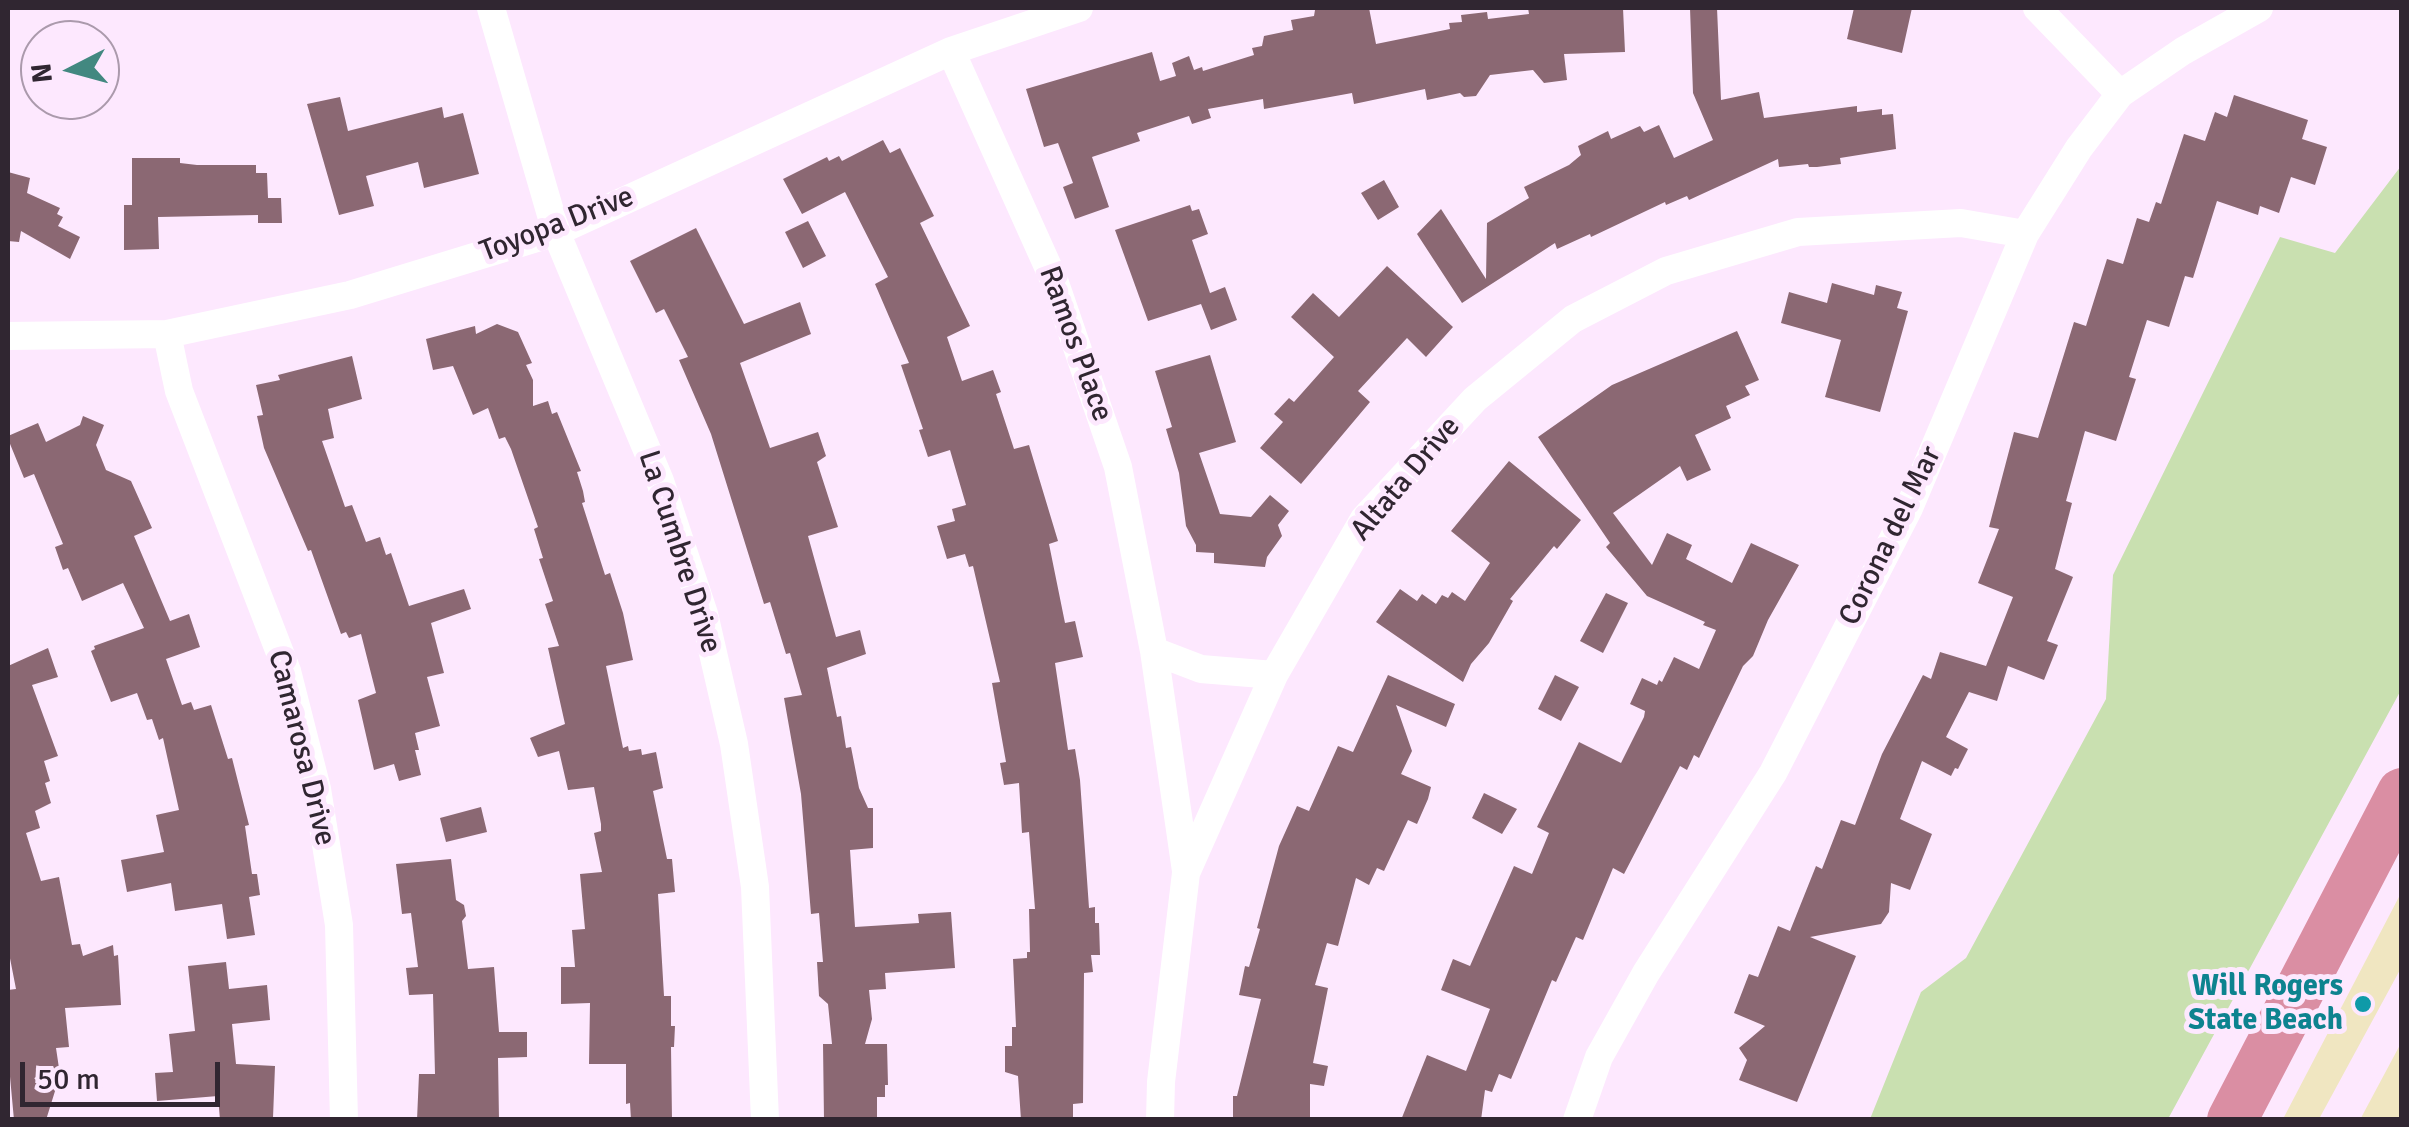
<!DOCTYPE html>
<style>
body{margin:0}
#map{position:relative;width:2409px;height:1127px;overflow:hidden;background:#fde8fe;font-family:Signika,sans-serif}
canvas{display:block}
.frame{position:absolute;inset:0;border:10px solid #302631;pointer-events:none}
.north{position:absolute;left:20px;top:20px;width:100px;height:100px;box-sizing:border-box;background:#fde8fe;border:2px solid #ab9aac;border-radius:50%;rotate:264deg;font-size:28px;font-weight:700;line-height:40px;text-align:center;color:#302631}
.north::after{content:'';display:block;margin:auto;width:35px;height:45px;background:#428880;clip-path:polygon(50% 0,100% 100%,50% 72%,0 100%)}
.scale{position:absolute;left:20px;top:1062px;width:200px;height:45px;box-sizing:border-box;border:5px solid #302631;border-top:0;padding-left:12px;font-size:30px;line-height:35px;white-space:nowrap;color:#302631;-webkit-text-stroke:8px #fde8fe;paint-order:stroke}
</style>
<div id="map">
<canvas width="2409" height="1127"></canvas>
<div class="frame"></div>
<div class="north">N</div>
<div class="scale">50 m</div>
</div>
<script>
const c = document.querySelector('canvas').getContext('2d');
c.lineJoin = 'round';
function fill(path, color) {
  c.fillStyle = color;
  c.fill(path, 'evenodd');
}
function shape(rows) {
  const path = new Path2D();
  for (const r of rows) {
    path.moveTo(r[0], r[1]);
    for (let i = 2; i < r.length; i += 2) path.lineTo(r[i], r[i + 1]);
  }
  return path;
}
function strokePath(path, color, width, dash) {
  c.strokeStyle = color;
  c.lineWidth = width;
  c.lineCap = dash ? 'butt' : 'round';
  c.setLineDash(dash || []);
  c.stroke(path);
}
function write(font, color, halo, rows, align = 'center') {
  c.font = font + ' Signika,sans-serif';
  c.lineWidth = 10;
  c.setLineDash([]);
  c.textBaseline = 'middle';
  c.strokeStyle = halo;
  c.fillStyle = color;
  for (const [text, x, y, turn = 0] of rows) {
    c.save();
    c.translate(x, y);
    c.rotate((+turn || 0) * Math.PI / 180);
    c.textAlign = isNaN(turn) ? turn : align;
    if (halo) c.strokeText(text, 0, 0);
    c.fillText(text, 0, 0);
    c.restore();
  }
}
fill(shape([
 [2401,166,2401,690,2168,1119,1870,1119,1921,992,1966,958,2106,699,2113,575,2280,237,2335,253]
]), '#c9e0b0');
fill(shape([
 [2401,893,2401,968,2319,1119,2283,1119],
 [2401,1043,2401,1119,2361,1119,2362,1116]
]), '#f0e6c1');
fill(shape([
 [1348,8,1369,8,1376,44,1450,29,1449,23,1462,22,1461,15,1487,12,1488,19,1529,14,1528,8,1623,8,1625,52,1564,54,1567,80,1544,83,1533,70,1490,75,1476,96,1464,97,1460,93,1427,100,1425,89,1354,104,1352,93,1264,109,1263,99,1208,109,1211,118,1192,124,1189,116,1137,133,1140,141,1092,157,1109,207,1075,219,1063,187,1073,183,1058,143,1044,147,1026,89,1152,52,1160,81,1176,76,1172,63,1189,56,1194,70,1202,67,1203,71,1254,55,1252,48,1262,46,1264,36,1293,30,1291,20,1314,16,1315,10],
 [1690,8,1717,8,1721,100,1759,92,1764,118,1857,106,1857,112,1882,109,1882,115,1893,114,1896,149,1840,158,1841,164,1817,167,1809,167,1808,164,1779,167,1778,159,1689,200,1687,196,1666,205,1665,202,1591,237,1590,234,1557,249,1555,243,1462,303,1417,234,1441,209,1486,279,1487,223,1529,198,1524,187,1569,165,1581,155,1578,146,1608,131,1611,139,1640,126,1644,132,1659,125,1674,158,1713,140,1693,93],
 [1854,8,1912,8,1902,53,1847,39],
 [2234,95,2308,120,2302,139,2327,147,2315,185,2291,177,2279,213,2260,206,2258,215,2217,201,2193,278,2185,276,2169,327,2147,320,2129,377,2136,379,2116,441,2085,431,2066,501,2072,503,2055,569,2073,577,2047,641,2058,645,2044,680,2008,666,1997,701,1969,692,1946,737,1968,749,1958,769,1955,768,1951,776,1922,761,1900,819,1932,834,1910,890,1891,883,1889,912,1881,924,1810,937,1856,956,1797,1102,1739,1080,1747,1060,1739,1048,1765,1026,1734,1013,1749,974,1758,977,1778,926,1790,931,1816,866,1822,869,1841,820,1855,825,1882,754,1923,675,1931,679,1940,652,1986,666,2013,597,1978,583,1999,529,1989,527,2014,432,2038,438,2074,322,2086,326,2107,259,2123,264,2137,218,2149,222,2156,202,2161,204,2184,134,2205,141,2215,112,2227,117],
 [340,97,348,131,442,107,444,118,463,113,479,174,424,188,418,162,366,176,374,206,339,215,307,104],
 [883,140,890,153,900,148,934,216,920,223,970,326,947,337,962,381,993,370,1001,392,996,394,1014,449,1029,445,1058,541,1049,544,1065,623,1075,621,1083,657,1055,663,1068,750,1075,749,1080,780,1089,908,1095,907,1095,923,1099,923,1100,955,1091,955,1093,972,1084,973,1083,1103,1073,1104,1073,1120,1021,1120,1018,1076,1005,1072,1005,1046,1012,1046,1012,1027,1016,1027,1013,959,1027,958,1027,952,1030,952,1029,909,1035,909,1029,832,1022,833,1019,783,1004,785,1000,763,1006,762,992,683,1000,682,973,566,969,567,965,554,947,559,937,526,955,521,952,509,966,505,950,450,928,457,919,430,923,429,901,365,909,363,875,284,888,277,845,192,802,214,783,179,827,157,829,161,839,156,842,161],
 [132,158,180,158,180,163,197,165,256,165,256,173,267,173,268,198,281,198,282,223,258,223,258,215,158,217,159,249,124,250,124,205,132,205],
 [8,172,30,178,27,193,60,208,57,214,63,217,58,226,80,237,70,259,21,231,19,242,8,241],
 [1384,180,1399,207,1378,220,1361,193],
 [1190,205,1192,211,1199,209,1208,234,1192,240,1210,293,1225,287,1237,320,1211,330,1201,304,1148,321,1115,230],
 [808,221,826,256,803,268,785,232],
 [696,228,744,324,800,302,811,334,740,363,770,448,818,432,826,456,817,462,838,527,808,536,836,637,860,630,866,654,827,668,837,717,841,716,846,748,851,747,859,788,868,808,873,808,873,848,850,850,855,927,919,923,918,914,951,912,955,968,885,973,886,989,869,990,872,1019,865,1044,887,1044,888,1085,885,1085,885,1097,877,1097,877,1120,824,1120,823,1044,832,1044,828,1004,819,996,817,962,823,962,819,913,811,914,801,794,784,698,802,695,790,653,786,654,770,602,764,604,711,434,679,360,688,357,664,309,656,313,630,261],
 [1387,266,1453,327,1426,357,1407,338,1358,391,1370,402,1301,484,1260,448,1283,422,1274,414,1289,398,1294,402,1334,357,1291,317,1313,293,1339,317],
 [1832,283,1874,295,1876,285,1902,292,1897,308,1908,311,1880,412,1825,397,1841,340,1781,323,1789,292,1827,303],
 [497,324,518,332,532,363,526,365,533,380,533,406,548,401,552,414,557,412,581,471,577,472,583,491,585,502,582,503,605,575,610,573,623,613,633,660,606,666,623,748,628,746,629,751,641,749,642,755,656,752,663,788,653,791,667,859,672,859,675,892,658,894,664,996,671,996,671,1026,675,1026,674,1047,671,1047,672,1120,631,1120,630,1103,626,1104,626,1064,589,1064,590,1003,561,1004,561,967,575,967,572,930,585,929,580,874,602,872,594,833,601,831,601,824,594,787,568,790,559,751,538,757,530,738,565,724,548,648,559,646,545,604,553,601,539,559,543,558,534,529,538,527,511,449,505,437,499,439,488,408,473,415,453,366,433,370,426,339,475,326,476,334],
 [1737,331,1759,380,1745,386,1750,395,1726,406,1731,418,1695,435,1711,470,1687,481,1680,466,1613,513,1652,565,1667,533,1692,545,1686,559,1732,583,1751,543,1799,565,1768,620,1753,656,1743,666,1699,758,1694,755,1687,770,1680,766,1624,874,1613,868,1583,940,1576,937,1556,982,1552,980,1511,1079,1499,1074,1492,1092,1485,1090,1481,1120,1401,1120,1427,1055,1466,1071,1490,1009,1441,990,1453,959,1470,966,1514,866,1532,874,1549,833,1537,827,1579,742,1621,763,1644,717,1645,711,1630,704,1642,678,1657,685,1659,680,1662,682,1674,657,1699,669,1716,630,1703,625,1705,622,1647,596,1606,547,1610,543,1538,437,1612,385],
 [1210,355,1236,442,1199,453,1220,514,1251,517,1270,495,1289,511,1278,525,1282,536,1267,557,1265,567,1214,563,1214,553,1196,552,1196,545,1186,526,1179,473,1166,429,1172,427,1155,371],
 [352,356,362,399,328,409,334,438,322,441,345,507,352,505,366,542,380,537,386,555,391,553,409,606,464,589,471,609,431,623,444,673,427,677,440,726,415,733,419,750,415,750,421,775,399,781,394,764,374,770,358,700,376,693,361,634,349,638,346,632,341,634,311,550,308,551,264,448,257,416,263,415,256,385,280,380,278,375],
 [83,416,104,425,96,445,106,470,131,481,152,528,134,536,170,621,189,614,200,647,166,659,182,705,191,702,194,710,211,705,228,759,232,758,249,825,245,826,252,874,257,874,260,895,249,897,255,935,227,939,222,904,175,911,171,883,127,892,121,860,164,852,156,815,179,810,163,738,159,740,152,719,147,720,137,693,111,702,91,651,95,649,94,646,144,628,123,583,82,601,68,568,63,570,55,547,63,544,34,474,24,478,8,439,8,436,38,423,46,442,80,425],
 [1509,461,1581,520,1557,549,1554,546,1510,599,1513,601,1489,643,1471,664,1463,682,1376,622,1400,589,1417,601,1422,594,1436,604,1442,595,1448,598,1452,592,1465,601,1490,563,1451,531],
 [1606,593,1628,603,1603,653,1580,641],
 [48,648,58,677,32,685,58,756,44,761,50,781,45,783,51,803,35,811,40,828,26,833,41,881,59,877,72,945,80,944,83,956,113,945,114,956,118,955,121,1005,65,1008,69,1047,56,1048,60,1075,46,1120,14,1120,8,1055,8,990,16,989,8,948,8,666],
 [1388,675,1455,704,1446,727,1396,705,1412,751,1401,774,1431,787,1428,799,1417,824,1408,820,1384,871,1377,868,1369,885,1356,878,1338,946,1327,943,1315,985,1328,988,1313,1063,1328,1066,1324,1086,1310,1084,1310,1120,1233,1120,1233,1096,1237,1096,1261,999,1239,995,1245,966,1249,967,1260,929,1257,928,1279,846,1297,806,1309,811,1338,746,1353,752],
 [1555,675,1579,687,1561,721,1538,709],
 [1484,793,1517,809,1502,834,1472,818],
 [481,807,487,832,446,842,440,818],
 [451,859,456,900,464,905,466,916,462,921,468,969,494,967,499,1032,527,1032,527,1057,498,1058,499,1120,417,1120,419,1074,435,1074,433,994,409,995,406,968,418,967,411,913,402,914,396,864],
 [226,962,229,989,267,985,270,1020,232,1024,236,1064,275,1066,273,1118,268,1120,220,1120,218,1096,157,1101,155,1073,173,1072,169,1034,195,1031,188,966]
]), '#8b6873');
strokePath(shape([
 [491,8,556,232,660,481,704,614,734,744,755,887,765,1120],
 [2037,8,2120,94],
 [951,51,1054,280,1118,467,1154,651,1186,871],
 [167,334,179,391,287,671,317,789,339,925,344,1120],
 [8,336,167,334,350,295,556,232,951,51,1079,8],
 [1154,651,1201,669,1274,675],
 [1160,1120,1161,1082,1186,873,1274,675,1364,519,1475,399,1573,319,1666,271,1798,232,1961,223,2025,234],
 [1577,1120,1599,1057,1646,973,1773,773,1909,508,2025,234,2079,148,2120,94,2183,51,2259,8]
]), '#fff', 28);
strokePath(shape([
 [2232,1120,2402,793]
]), '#da8ea3', 50);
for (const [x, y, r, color] of [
 [2363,1004,10,"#0f9aa8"]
]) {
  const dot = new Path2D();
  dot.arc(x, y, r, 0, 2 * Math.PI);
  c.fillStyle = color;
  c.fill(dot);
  strokePath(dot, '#fde8fe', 4);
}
write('30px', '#302631', '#fde8fe', [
 ["Toyopa Drive",557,225,-21],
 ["Ramos Place",1075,344,70],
 ["Altata Drive",1406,479,-50],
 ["Corona del Mar",1891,536,-64],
 ["La Cumbre Drive",679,552,72],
 ["Camarosa Drive",301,748,76]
]);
write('bold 30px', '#0d838f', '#fde8fe', [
 ["Will Rogers",2343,987],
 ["State Beach",2343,1021]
], 'right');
</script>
